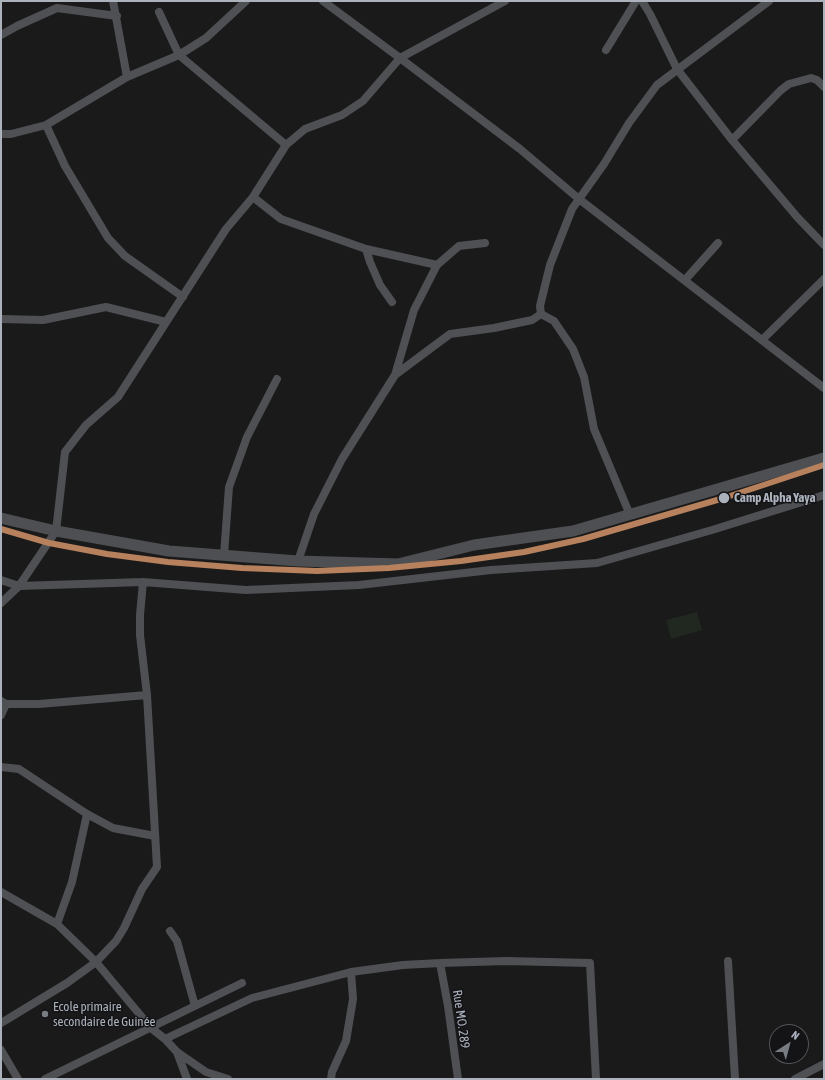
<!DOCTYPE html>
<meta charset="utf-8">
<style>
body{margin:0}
#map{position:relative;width:825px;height:1080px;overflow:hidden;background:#1a1a1b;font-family:"Asap Condensed",sans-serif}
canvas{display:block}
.frame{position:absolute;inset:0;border:2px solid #abb2bc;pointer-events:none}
.north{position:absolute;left:769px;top:1024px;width:40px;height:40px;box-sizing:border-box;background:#141417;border:1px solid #505359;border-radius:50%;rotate:36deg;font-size:11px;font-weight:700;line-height:16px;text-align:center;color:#abb2bc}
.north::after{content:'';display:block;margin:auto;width:14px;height:18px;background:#787d84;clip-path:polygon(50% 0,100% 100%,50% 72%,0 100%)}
</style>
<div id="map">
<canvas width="825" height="1080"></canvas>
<div class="frame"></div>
<div class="north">N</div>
</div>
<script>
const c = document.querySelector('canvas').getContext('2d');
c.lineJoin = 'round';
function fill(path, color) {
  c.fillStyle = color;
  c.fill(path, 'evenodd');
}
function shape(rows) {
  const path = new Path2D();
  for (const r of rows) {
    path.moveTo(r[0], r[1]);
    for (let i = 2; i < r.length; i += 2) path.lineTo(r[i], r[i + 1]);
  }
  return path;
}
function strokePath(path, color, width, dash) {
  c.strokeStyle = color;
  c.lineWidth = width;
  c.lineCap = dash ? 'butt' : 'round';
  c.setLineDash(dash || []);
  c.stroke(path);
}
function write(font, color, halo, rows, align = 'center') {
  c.font = font + ' "Asap Condensed",sans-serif';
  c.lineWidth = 3;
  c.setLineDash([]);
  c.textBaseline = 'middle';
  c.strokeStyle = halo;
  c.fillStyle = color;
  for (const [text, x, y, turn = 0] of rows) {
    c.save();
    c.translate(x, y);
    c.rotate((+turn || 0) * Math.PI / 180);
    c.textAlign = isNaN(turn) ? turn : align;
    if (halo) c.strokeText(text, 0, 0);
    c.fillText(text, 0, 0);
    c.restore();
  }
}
fill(shape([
 [697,612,702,630,671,639,666,620]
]), '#202820');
strokePath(shape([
 [113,1,127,77],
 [323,1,400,58,520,149,579,199,824,388],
 [642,1,650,14,677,69,732,140,798,218,824,245],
 [159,12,179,55,286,145],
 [1,35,17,26,57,8,117,16],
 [606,50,636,1],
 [46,125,65,166,108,238,125,256,183,297],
 [1,134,11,134,46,125,127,77,179,55,206,38,246,1],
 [732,140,781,90,789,84,811,78,817,80,824,87],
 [253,197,281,219,366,249,437,265],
 [366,249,370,262,380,285,392,302],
 [685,280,718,243],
 [1,319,43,320,106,307,166,322],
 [763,339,824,279],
 [395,375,414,310,437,265,459,246,485,243],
 [630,515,594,429,584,377,573,349,554,321,541,314,540,306,550,265,572,209,604,164,629,123,657,85,769,1],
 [224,555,229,487,247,437,277,379],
 [298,561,314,514,342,459,395,375,450,334,494,328,532,320,541,314],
 [1,580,19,586,143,582,246,590,359,585,491,570,597,563,712,530,824,495],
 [1,603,19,586,56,531,65,452,86,425,118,397,226,229,253,197,286,145,305,129,342,115,363,101,400,58,505,1],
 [1,701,6,704,39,704,147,695],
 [1,715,6,704],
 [1,767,19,769,87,814,113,828,155,836],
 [1,892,57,924,96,962,151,1028,165,1039,177,1052,206,1072,228,1079],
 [57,924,72,882,87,814],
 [170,931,177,941,195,1006],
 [728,961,735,1079],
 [440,963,448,1006,458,1079],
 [1,1023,67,983,96,962,116,941,124,928,142,889,157,867,147,695,140,635,140,615,143,582],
 [165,1039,252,998,351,972,403,965,440,963,506,961,590,963,596,1079],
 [1,1050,18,1079],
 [177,1052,187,1079],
 [45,1079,242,983],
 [331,1079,332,1072,346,1041,353,999,351,972],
 [795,1079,824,1064]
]), '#4e5054', 8);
strokePath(shape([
 [1,518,56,531,169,551,298,561,398,564,474,545,573,531,824,458]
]), '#4d4f52', 11);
strokePath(shape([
 [1,529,49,543,107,554,168,562,242,568,317,571,389,568,461,561,524,552,583,539,724,498,824,465]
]), '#b6815c', 6);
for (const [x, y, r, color] of [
 [724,498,6,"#abb2bc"],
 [45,1014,4,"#787d84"]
]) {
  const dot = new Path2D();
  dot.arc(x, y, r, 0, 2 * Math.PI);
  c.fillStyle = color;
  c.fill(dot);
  strokePath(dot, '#141417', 1.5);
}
write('bold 13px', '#abb2bc', '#141417', [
 ["Camp Alpha Yaya",734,498]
], 'left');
write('13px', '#abb2bc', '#141417', [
 ["Ecole primaire",53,1007],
 ["secondaire de Guinée",53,1022]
], 'left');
write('13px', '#abb2bc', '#141417', [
 ["Rue MO. 289",461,1019,82]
]);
</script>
